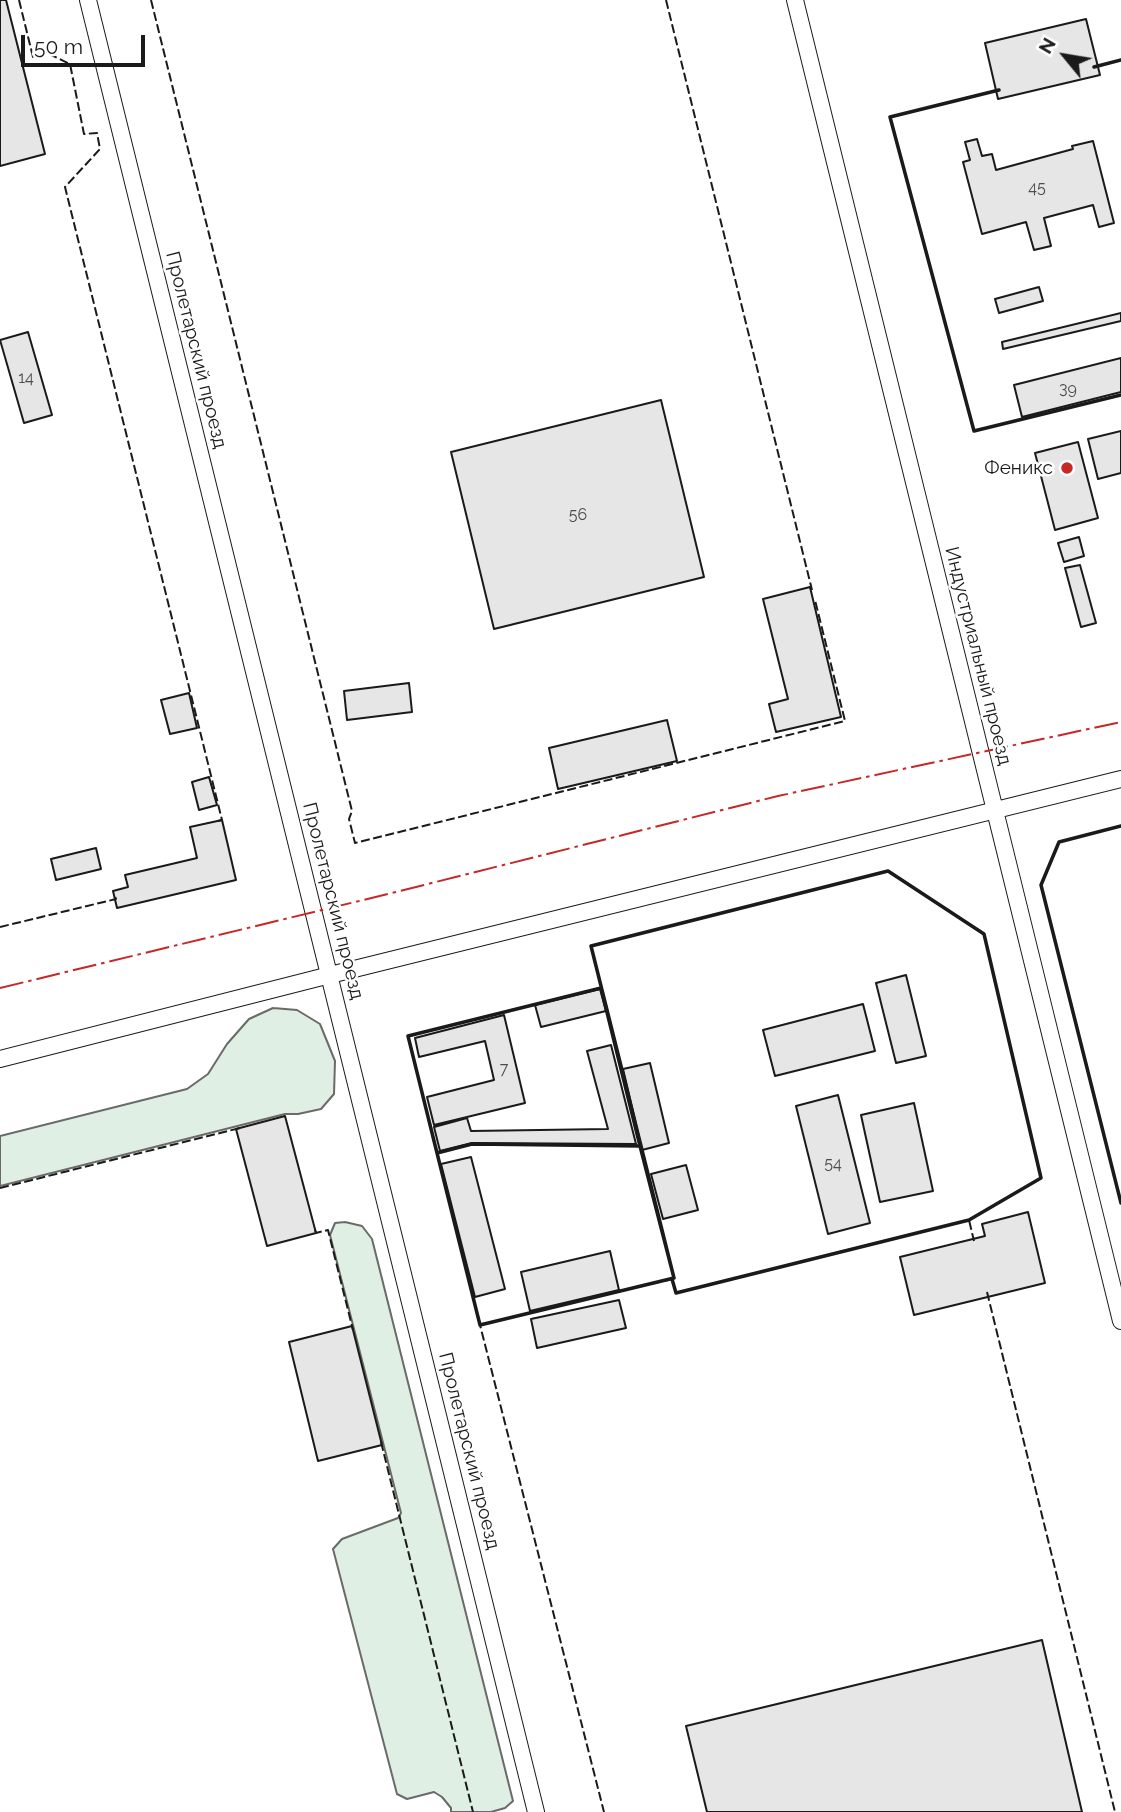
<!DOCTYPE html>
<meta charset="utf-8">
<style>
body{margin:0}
#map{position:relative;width:1121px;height:1812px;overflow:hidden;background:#fff;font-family:Raleway,sans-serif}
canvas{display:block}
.north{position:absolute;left:1030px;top:21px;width:70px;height:70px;-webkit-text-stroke:5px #fff;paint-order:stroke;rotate:300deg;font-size:19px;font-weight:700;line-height:28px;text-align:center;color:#1a1a1a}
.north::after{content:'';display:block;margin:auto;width:24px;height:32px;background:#1a1a1a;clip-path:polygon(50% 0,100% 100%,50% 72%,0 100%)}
.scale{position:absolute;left:21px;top:35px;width:124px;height:32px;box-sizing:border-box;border:4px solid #1a1a1a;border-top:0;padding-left:9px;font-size:21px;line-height:24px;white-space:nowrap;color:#1a1a1a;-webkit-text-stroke:5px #fff;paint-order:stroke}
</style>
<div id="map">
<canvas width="1121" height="1812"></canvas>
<div class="north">N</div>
<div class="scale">50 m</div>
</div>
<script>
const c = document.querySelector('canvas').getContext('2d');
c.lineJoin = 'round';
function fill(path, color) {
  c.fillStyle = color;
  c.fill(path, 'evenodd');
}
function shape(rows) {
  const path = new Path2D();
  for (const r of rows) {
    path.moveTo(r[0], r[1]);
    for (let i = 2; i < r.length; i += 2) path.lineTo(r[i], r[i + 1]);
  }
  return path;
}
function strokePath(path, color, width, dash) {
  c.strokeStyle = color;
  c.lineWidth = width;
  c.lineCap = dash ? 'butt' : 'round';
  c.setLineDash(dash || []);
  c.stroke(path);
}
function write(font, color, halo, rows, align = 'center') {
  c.font = font + ' Raleway,sans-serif';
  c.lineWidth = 5;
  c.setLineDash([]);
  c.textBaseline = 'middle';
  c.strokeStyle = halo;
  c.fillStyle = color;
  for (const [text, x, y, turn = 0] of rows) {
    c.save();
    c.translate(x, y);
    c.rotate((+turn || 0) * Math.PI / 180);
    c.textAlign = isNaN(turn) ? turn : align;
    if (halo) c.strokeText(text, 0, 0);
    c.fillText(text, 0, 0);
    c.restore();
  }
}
const green = shape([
 [273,1008,297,1010,320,1024,335,1061,334,1094,321,1109,298,1114,285,1114,0,1186,0,1136,187,1089,208,1074,227,1044,249,1019,273,1008],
 [345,1222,362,1226,372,1239,513,1801,505,1808,491,1812,451,1812,451,1808,442,1797,434,1792,407,1799,397,1794,333,1549,342,1539,398,1518,401,1513,330,1235,335,1223,345,1222]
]);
fill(green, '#e0efe3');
strokePath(green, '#6a6a6a', 2);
const building = shape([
 [0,0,6,0,45,154,0,166,0,0],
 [1086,19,1100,75,998,99,985,43,1086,19],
 [977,139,982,156,992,154,996,170,1073,149,1072,146,1093,141,1114,223,1099,227,1093,205,1044,218,1051,246,1034,250,1026,222,982,234,963,162,970,160,965,142,977,139],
 [1039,287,1043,301,999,313,995,299,1039,287],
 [1121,313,1121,321,1003,349,1002,342,1121,313],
 [28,332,52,415,24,423,0,340,28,332],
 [1121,358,1121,392,1022,417,1014,385,1121,358],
 [661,400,704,577,494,629,451,452,661,400],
 [1121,431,1121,473,1098,479,1088,439,1121,431],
 [1078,442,1098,518,1055,530,1035,453,1078,442],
 [1079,537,1084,556,1064,562,1058,543,1079,537],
 [1080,565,1096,623,1081,627,1065,568,1080,565],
 [810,587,841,717,776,732,769,704,788,699,763,599,810,587],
 [409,683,412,712,347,720,344,691,409,683],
 [189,693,197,728,170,734,161,700,189,693],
 [667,720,677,761,558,789,549,748,667,720],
 [209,777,217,805,199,810,192,782,209,777],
 [222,820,236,880,117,908,113,891,128,887,125,875,197,858,190,827,222,820],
 [96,848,101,869,56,880,51,859,96,848],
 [906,975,926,1056,896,1063,876,983,906,975],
 [600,989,606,1011,541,1027,535,1005,600,989],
 [863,1004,875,1051,775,1076,763,1030,863,1004],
 [504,1015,525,1103,434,1125,427,1097,494,1080,485,1041,419,1057,415,1038,504,1015],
 [611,1045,636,1144,472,1143,440,1151,434,1127,467,1118,471,1131,608,1129,587,1051,611,1045],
 [650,1063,669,1143,642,1150,623,1069,650,1063],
 [838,1095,870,1223,828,1234,796,1106,838,1095],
 [914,1103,933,1191,880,1202,861,1115,914,1103],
 [285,1116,316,1233,267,1246,236,1129,285,1116],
 [471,1157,505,1289,475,1297,441,1164,471,1157],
 [686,1165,698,1210,663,1219,651,1174,686,1165],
 [1028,1212,1045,1283,914,1315,900,1257,985,1236,982,1224,1028,1212],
 [610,1251,619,1290,530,1311,521,1272,610,1251],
 [619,1300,626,1328,537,1348,531,1319,619,1300],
 [352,1326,382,1445,318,1461,289,1342,352,1326],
 [1042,1640,1082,1812,707,1812,686,1726,1042,1640]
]);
fill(building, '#e6e6e6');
strokePath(building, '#1a1a1a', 2);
const street = shape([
 [88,0,536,1812],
 [795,0,1121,1321],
 [0,1059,330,975,1121,779]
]);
strokePath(street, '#1a1a1a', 18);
strokePath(street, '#fff', 16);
strokePath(shape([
 [19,0,33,57,47,53,70,64,84,134,97,133,100,149,65,187,222,820,218,821],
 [151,0,352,811,349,819,355,843,845,721,815,600],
 [666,0,812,590],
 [0,927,116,899,115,896],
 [0,1188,240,1128],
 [315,1230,316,1233,328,1230,353,1330],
 [616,1292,672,1279,676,1293,969,1220,974,1241],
 [987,1292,1115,1812],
 [534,1312,480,1325,604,1812],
 [381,1442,473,1812]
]), '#1a1a1a', 2, [9, 3.5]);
strokePath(shape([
 [1094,67,1121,60],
 [999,90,890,117,974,431,1121,395],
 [1121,826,1059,842,1041,885,1121,1203],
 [888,871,984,934,1041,1178,969,1220,676,1293,672,1279,674,1278,591,946,888,871],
 [601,988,640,1146,472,1144,437,1153,408,1036,601,988],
 [472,1144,640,1146,674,1278,480,1325,437,1153,472,1144]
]), '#1a1a1a', 3.5);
strokePath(shape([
 [0,988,388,894,778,796,1121,722]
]), '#c62828', 2, [24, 5, 3.5, 5]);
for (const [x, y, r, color] of [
 [1067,468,7,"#c62828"]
]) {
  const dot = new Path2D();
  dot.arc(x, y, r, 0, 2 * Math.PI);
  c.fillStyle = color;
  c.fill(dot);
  strokePath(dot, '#fff', 2.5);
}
write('16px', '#4d4d4d', null, [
 ["45",1037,188],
 ["14",26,378],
 ["39",1068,389],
 ["56",578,515],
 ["7",504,1069],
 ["54",833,1164]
]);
write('19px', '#1a1a1a', '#fff', [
 ["Пролетарский проезд",196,350,76],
 ["Индустриальный проезд",978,656,76],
 ["Пролетарский проезд",333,901,76],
 ["Пролетарский проезд",469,1451,76]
]);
write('19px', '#1a1a1a', '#fff', [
 ["Феникс",1053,468]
], 'right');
</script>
